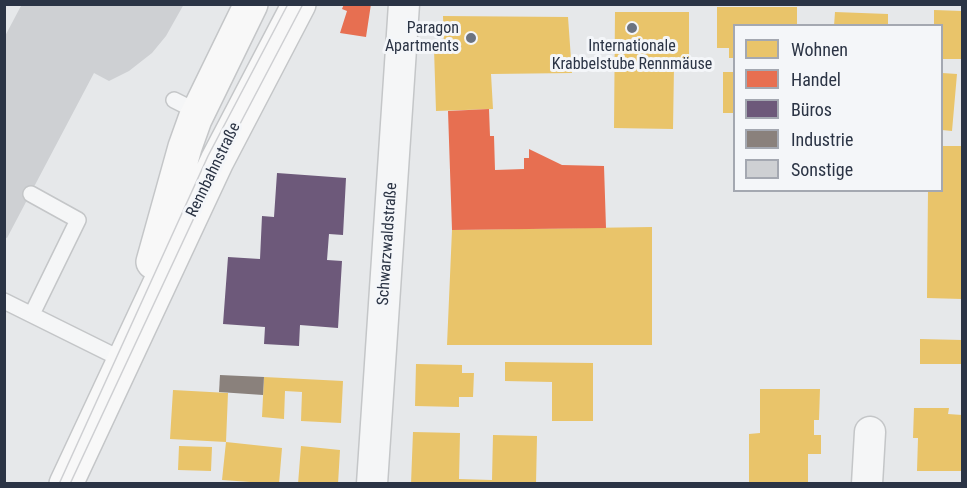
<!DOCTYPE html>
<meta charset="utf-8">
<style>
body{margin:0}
#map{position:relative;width:967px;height:488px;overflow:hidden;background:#e6e8ea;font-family:"Roboto Condensed",sans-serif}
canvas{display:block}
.frame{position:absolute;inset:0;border:6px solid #2b3445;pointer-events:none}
.legend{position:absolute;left:733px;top:24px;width:210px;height:168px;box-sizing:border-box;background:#f4f6f9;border:2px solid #a4a8b1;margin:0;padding:8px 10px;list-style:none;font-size:18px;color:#2b3445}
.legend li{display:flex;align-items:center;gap:12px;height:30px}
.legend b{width:30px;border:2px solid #a4a8b1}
</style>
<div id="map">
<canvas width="967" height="488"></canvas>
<div class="frame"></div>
<ul class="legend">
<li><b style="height:16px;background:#e9c46a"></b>Wohnen</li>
<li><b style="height:16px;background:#e76f51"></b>Handel</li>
<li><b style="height:16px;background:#6d597a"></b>Büros</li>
<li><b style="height:16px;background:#8a817c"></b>Industrie</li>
<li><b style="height:16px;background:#ced0d3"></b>Sonstige</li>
</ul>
</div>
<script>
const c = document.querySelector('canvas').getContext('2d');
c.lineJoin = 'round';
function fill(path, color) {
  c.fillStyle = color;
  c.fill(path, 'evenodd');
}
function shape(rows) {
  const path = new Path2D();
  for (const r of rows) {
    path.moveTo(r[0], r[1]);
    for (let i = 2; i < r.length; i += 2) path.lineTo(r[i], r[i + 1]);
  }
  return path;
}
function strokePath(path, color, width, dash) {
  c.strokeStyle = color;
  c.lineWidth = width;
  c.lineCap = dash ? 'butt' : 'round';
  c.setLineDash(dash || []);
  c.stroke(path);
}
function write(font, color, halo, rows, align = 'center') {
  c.font = font + ' "Roboto Condensed",sans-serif';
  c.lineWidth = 6;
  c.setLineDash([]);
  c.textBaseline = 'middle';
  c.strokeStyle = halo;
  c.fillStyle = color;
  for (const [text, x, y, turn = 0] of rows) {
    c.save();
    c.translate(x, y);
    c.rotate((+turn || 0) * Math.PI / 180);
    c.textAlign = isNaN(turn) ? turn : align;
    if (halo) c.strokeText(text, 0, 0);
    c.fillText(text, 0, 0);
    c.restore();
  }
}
fill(shape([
 [717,7,797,7,797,26,734,26,734,58,729,58,729,48,717,48],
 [934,10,962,11,962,59,942,59,942,26,934,26],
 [615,12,689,12,689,58,651,58,651,67,674,67,673,129,614,128],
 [835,12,888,14,888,26,834,26],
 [443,16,568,17,572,73,491,74,493,109,436,111,434,49,444,49],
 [723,72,734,72,734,113,723,113],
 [942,73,957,74,952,131,942,130],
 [942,146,962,146,962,299,927,298,928,190,942,190],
 [652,227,652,345,447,345,452,230],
 [920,339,962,340,962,364,920,364],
 [505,362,593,363,593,421,552,421,552,382,505,381],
 [416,364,462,365,462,373,474,373,473,397,459,397,459,407,415,406],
 [264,377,343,381,341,423,301,421,302,392,285,391,284,419,262,417],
 [760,389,820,389,819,420,814,420,814,435,821,435,821,454,808,454,808,484,749,484,749,434,760,433],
 [173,390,228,393,226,442,170,439],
 [914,408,949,408,948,414,962,415,962,471,917,471,918,438,913,438],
 [413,432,460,433,459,479,492,480,493,435,537,436,536,484,411,484],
 [226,442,282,448,279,484,222,480],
 [179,446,212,447,211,471,178,470],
 [301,446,340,450,338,484,298,484]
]), '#e9c46a');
fill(shape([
 [344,4,371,4,366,37,340,33,347,11,342,9],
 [489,109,490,136,494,136,495,170,524,169,524,158,529,158,529,149,562,165,604,166,606,228,452,230,448,111]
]), '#e76f51');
fill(shape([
 [277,173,346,178,343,235,329,234,327,260,342,261,338,328,300,325,299,346,264,344,265,327,223,324,228,257,260,259,262,216,274,217]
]), '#6d597a');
fill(shape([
 [220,375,264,377,263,395,219,392]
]), '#8a817c');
fill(shape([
 [22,4,184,4,166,36,152,53,129,71,109,81,94,73,7,238,4,237,4,38]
]), '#ced0d3');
const lane = shape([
 [174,100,198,112],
 [31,194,78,220,32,314],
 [4,301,123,360]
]);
const street = shape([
 [372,484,404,4],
 [867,484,870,432]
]);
const secondary = shape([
 [153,262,185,147,195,119,251,4],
 [66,484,217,161,299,4]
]);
strokePath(lane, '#c4c6c8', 18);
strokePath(street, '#c4c6c8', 33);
strokePath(secondary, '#c4c6c8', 36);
strokePath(lane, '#f5f6f7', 15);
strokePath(street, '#f5f6f7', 30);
strokePath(secondary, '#f8f8f8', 33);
strokePath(shape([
 [59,484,208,156,288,4],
 [70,484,220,162,303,4]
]), '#cecfd2', 1.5);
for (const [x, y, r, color] of [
 [632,28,6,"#6c737f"],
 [471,38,6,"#6c737f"]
]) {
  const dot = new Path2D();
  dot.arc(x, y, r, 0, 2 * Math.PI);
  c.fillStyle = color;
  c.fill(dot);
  strokePath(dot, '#f4f6f9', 2);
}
write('16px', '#2b3445', '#f4f6f9', [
 ["Paragon",459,29],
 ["Apartments",459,47],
 ["Internationale",632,47,"center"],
 ["Krabbelstube Rennmäuse",632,65,"center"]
], 'right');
write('16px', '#2b3445', '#f4f6f9', [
 ["Rennbahnstraße",214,170,-64],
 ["Schwarzwaldstraße",388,244,-86]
]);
</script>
